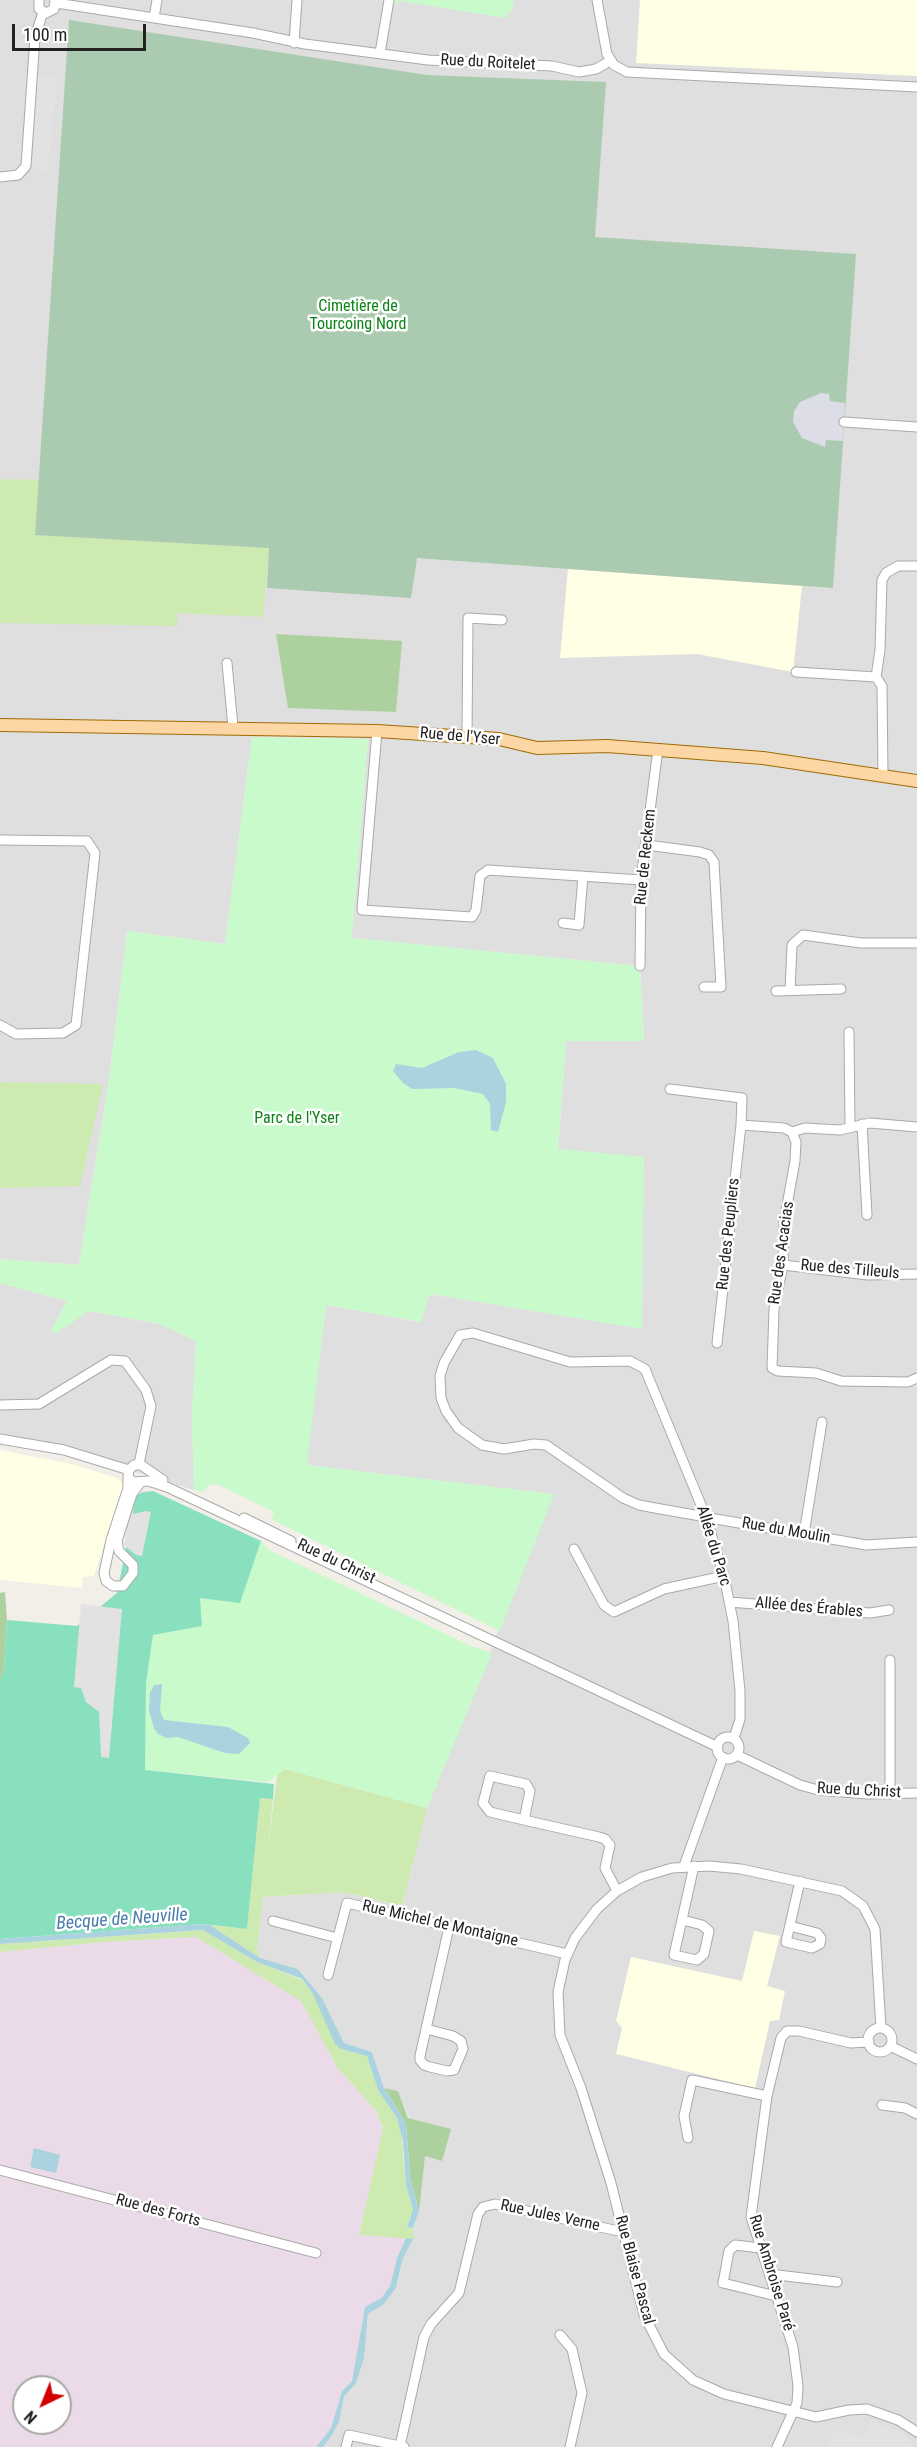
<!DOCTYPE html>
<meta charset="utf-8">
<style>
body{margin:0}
#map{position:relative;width:917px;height:2447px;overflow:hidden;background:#f2efe9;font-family:"Roboto Condensed",sans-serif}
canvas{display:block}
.north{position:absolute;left:12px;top:2375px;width:60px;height:60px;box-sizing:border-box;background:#fff;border:2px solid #a7a7a7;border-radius:50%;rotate:223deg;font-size:16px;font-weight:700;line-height:24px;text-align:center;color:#222}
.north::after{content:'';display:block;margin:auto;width:21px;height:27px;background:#d40000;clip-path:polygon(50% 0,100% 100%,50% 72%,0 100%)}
.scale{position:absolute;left:12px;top:24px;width:134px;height:27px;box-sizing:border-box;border:3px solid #222;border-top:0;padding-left:8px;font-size:18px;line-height:21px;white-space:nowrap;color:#222;-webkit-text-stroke:4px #fff;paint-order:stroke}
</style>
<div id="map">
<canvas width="917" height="2447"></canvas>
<div class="north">N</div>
<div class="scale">100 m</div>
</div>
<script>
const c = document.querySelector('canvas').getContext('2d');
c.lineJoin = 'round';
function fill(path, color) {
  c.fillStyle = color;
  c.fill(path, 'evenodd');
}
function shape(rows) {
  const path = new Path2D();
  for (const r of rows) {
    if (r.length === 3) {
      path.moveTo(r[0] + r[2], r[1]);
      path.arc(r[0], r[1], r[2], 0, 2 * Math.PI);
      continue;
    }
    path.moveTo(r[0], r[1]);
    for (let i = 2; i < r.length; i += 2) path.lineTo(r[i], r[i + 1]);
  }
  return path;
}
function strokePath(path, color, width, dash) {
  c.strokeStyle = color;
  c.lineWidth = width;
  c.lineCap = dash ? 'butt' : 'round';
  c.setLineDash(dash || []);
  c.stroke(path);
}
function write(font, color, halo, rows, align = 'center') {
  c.font = font + ' "Roboto Condensed",sans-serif';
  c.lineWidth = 5;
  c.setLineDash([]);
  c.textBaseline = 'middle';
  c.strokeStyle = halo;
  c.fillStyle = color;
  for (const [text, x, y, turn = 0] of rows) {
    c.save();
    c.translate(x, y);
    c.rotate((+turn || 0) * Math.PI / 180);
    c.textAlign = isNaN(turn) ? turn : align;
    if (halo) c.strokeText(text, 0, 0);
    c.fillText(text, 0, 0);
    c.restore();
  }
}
fill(shape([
 [0,0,917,0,917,2447,323,2447,339,2422,344,2397,356,2383,364,2359,368,2314,384,2304,398,2282,403,2258,412,2239,425,2156,398,2091,384,2088,372,2052,344,2043,322,1998,298,1969,260,1958,257,1949,263,1897,343,1892,402,1906,427,1808,553,1494,306,1465,326,1305,420,1322,430,1294,642,1329,558,1150,566,1041,644,1041,640,966,351,938,368,739,252,737,225,944,127,931,109,1080,79,1265,0,1259],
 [0,1283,67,1301,51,1330,89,1311,160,1324,196,1341,192,1414,194,1490,129,1470,0,1439]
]), '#e0dfdf');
fill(shape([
 [197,1937,302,2001,337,2067,376,2111,383,2129,359,2235,406,2238,397,2258,390,2286,362,2320,360,2345,352,2381,342,2391,331,2428,316,2447,0,2447,0,1952,105,1942],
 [24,2387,60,2387,60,2423,24,2423]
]), '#ebdbe8');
fill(shape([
 [640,0,917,0,917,76,636,63],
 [568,569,802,586,793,672,697,654,560,658],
 [0,1450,71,1464,117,1478,122,1483,122,1490,94,1576,83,1577,82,1588,0,1580],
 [754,1931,780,1936,767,1986,785,1991,779,2020,770,2021,755,2088,616,2054,622,2028,616,2021,631,1957,742,1981]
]), '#ffffe5');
fill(shape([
 [0,479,39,480,35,535,269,548,263,617,178,613,177,626,0,623],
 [0,1082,103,1084,80,1186,0,1188],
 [285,1769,427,1808,402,1906,343,1892,263,1897,257,1949,260,1958,210,1925,247,1929,260,1798,273,1799,268,1849,277,1775],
 [204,1930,257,1962,302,1980,313,1994,341,2049,367,2056,378,2090,397,2118,401,2130,406,2185,413,2209,407,2227,413,2228,413,2239,359,2235,383,2128,376,2111,337,2067,301,2001,196,1937,105,1942,0,1952,0,1944]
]), '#cdebb0');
fill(shape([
 [276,634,402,641,396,712,288,708],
 [5,1592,7,1620,4,1670,0,1683,0,1593],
 [384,2088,398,2091,408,2118,451,2129,442,2161,425,2156,419,2211,410,2178,406,2124]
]), '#add19e');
fill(shape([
 [69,20,427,75,606,82,595,237,856,254,833,588,417,558,411,598,267,588,269,548,35,535]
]), '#aacbaf');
fill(shape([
 [378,0,514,0,511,13,507,13,506,18,398,1,397,4],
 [252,737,368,739,352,938,640,966,644,1041,566,1041,558,1149,644,1157,642,1329,430,1294,421,1322,326,1305,307,1465,554,1494,500,1631,271,1519,274,1512,217,1484,209,1485,202,1492,194,1490,192,1414,196,1341,160,1324,89,1311,55,1334,51,1330,67,1301,0,1283,0,1259,79,1265,109,1080,127,931,225,944],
 [261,1541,269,1550,471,1646,492,1653,427,1808,285,1769,268,1782,145,1770,146,1683,153,1635,202,1626,200,1598,256,1554]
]), '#c8facc');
fill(shape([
 [153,1491,261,1541,240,1603,200,1598,202,1626,153,1635,146,1683,145,1770,274,1784,273,1799,260,1798,247,1929,203,1924,0,1939,0,1683,4,1670,7,1620,77,1626,117,1593,136,1496,143,1492]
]), '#88e0be');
fill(shape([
 [37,75,57,76,48,170,29,168],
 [146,1511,151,1512,142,1556,136,1555,124,1545,129,1515],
 [81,1604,122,1609,109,1758,101,1757,99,1712,86,1702,81,1688,74,1687],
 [872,2421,906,2434,913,2447,829,2447,832,2431,867,2436]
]), '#e2e2e2');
fill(shape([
 [821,393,829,394,830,401,845,403,843,441,826,440,825,447,802,438,793,422,794,411,800,402]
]), '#dddde8');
fill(shape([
 [476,1050,493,1058,506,1084,506,1102,498,1132,491,1130,490,1104,483,1094,454,1088,412,1089,403,1083,393,1071,396,1064,422,1068,459,1052],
 [162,1684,160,1711,164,1720,228,1727,248,1738,250,1743,239,1754,225,1753,178,1737,167,1738,158,1734,154,1728,149,1711,150,1693,154,1685],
 [203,1924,210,1925,260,1958,298,1969,322,1998,344,2043,372,2052,384,2088,406,2124,410,2178,419,2211,413,2228,407,2227,413,2209,406,2185,403,2142,397,2118,378,2090,367,2056,341,2049,335,2044,313,1994,302,1979,257,1962,203,1930,0,1944,0,1939],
 [34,2148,60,2155,56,2173,30,2167],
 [406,2238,413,2239,403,2258,396,2288,384,2304,368,2314,364,2359,356,2383,344,2397,339,2422,332,2435,323,2447,316,2447,331,2428,342,2391,352,2381,365,2307,381,2298,390,2286,397,2258]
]), '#aad3df');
const minor = shape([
 [39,0,39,9,46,13,54,9,55,0],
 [597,0,607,54,614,65,627,72,917,87],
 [56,3,253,33,305,44,428,60,552,66,579,72,596,69,610,61],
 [154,18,157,0],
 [294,43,297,0],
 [380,53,389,0],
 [0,177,18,175,26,166,35,37,43,12],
 [844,422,917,427],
 [227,663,233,727],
 [796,672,876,677],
 [377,731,362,910,472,917,476,910,480,876,488,870,641,880],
 [467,737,468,618,502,620],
 [883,775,882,686,876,677,880,650,882,580,886,573,898,566,917,566],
 [0,840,87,841,95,853,76,1025,63,1033,16,1034,0,1025],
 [647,845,700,852,709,855,714,862,721,987,704,987],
 [563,923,579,925,583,876],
 [640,966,641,880,658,749],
 [776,991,841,989],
 [790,991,792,945,803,935,861,943,917,943],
 [849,1032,850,1127],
 [670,1089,742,1098,741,1125,784,1128,792,1132],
 [862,1124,867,1215],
 [792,1132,796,1142,795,1161,784,1222,783,1265,774,1309,772,1368,778,1371,816,1373,841,1381,908,1382,917,1378],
 [792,1132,805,1128,840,1130,870,1123,917,1127],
 [783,1265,868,1275,917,1274],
 [717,1343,741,1125],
 [0,1405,39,1404,111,1360,125,1361,146,1390,151,1406,139,1464],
 [0,1439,64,1450,129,1470],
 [129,1470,128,1477,133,1482,148,1481,167,1487,718,1747],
 [129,1470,134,1465,141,1465,163,1480],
 [128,1477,128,1488,111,1540,104,1573,106,1581,113,1586,123,1586,133,1573,133,1565,119,1551,117,1541,132,1494,140,1483],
 [244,1518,291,1541],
 [804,1534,822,1422],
 [574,1549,604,1605,614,1612,664,1589,724,1576],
 [729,1602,870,1613,889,1610],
 [890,1660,890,1794],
 [728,1748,11],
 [734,1738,740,1719,740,1691,733,1621,724,1576,706,1517,645,1369,630,1361,570,1362,473,1333,460,1335,444,1363,440,1376,441,1398,446,1411,458,1428,482,1445,504,1449,534,1444,546,1445,623,1498,639,1505,655,1508,706,1517,716,1519,866,1545,917,1542],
 [737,1755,800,1785,818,1790,867,1794,917,1793],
 [524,1820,530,1791,526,1784,490,1776,483,1803,490,1812,524,1820,599,1837,605,1839,610,1845,605,1868,617,1891],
 [684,1866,723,1757],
 [683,1920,702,1925,709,1931,704,1954,697,1960,674,1955,694,1866],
 [273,1921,337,1938],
 [790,1926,817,1933,821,1938,820,1944,812,1948,786,1942,800,1881],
 [328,1975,347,1903,567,1954],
 [881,2028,875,1929,863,1906,842,1891,741,1869,709,1866,672,1868,642,1877,617,1891,597,1909,575,1938,565,1960,558,1992,560,2035,581,2088,611,2183,644,2315,664,2354,693,2380,724,2394,816,2417,849,2410,867,2409,898,2420,917,2432],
 [880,2040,12],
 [426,2029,453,2036,461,2041,463,2049,454,2070,447,2071,430,2067,424,2065,420,2060,420,2056,426,2029,449,1927],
 [890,2046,917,2059],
 [882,2105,905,2108,917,2114],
 [688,2138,684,2116,692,2080,767,2096],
 [0,2170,316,2253],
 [760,2248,735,2245,729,2251,723,2283,776,2296],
 [769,2274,837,2282],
 [560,2335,572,2349,582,2393,570,2447],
 [400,2446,424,2337,431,2324,459,2293,478,2214,483,2207,495,2204,623,2232],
 [346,2447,349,2435,404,2447],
 [777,2447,797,2403,798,2386,793,2347,751,2217,767,2096,781,2038,787,2031,799,2031,851,2043,869,2042]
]);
const major = shape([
 [0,725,377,731,499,739,537,748,607,746,763,758,917,781]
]);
strokePath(minor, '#a9a9a9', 11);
strokePath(major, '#a06b00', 14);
strokePath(minor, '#fff', 9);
strokePath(major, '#fcd6a4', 12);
write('16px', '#222', '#fff', [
 ["Rue du Roitelet",488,63,3],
 ["Rue de l'Yser",460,737,5],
 ["Rue de Reckem",646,857,-84],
 ["Rue des Peupliers",729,1234,-84],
 ["Rue des Acacias",782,1253,-82],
 ["Rue des Tilleuls",850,1270,5],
 ["Rue du Moulin",786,1531,10],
 ["Allée du Parc",713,1546,73],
 ["Rue du Christ",336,1562,25],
 ["Allée des Érables",809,1608,5],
 ["Rue du Christ",859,1791,3],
 ["Rue Michel de Montaigne",440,1924,13],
 ["Rue des Forts",158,2211,15],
 ["Rue Jules Verne",550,2216,12],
 ["Rue Blaise Pascal",634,2270,75],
 ["Rue Ambroise Paré",771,2273,73]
]);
write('16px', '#0c8416', '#fff', [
 ["Cimetière de",358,307],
 ["Tourcoing Nord",358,325],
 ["Parc de l'Yser",297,1119]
]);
write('italic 18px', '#4a7aab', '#fff', [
 ["Becque de Neuville",122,1920,-4]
]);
</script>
